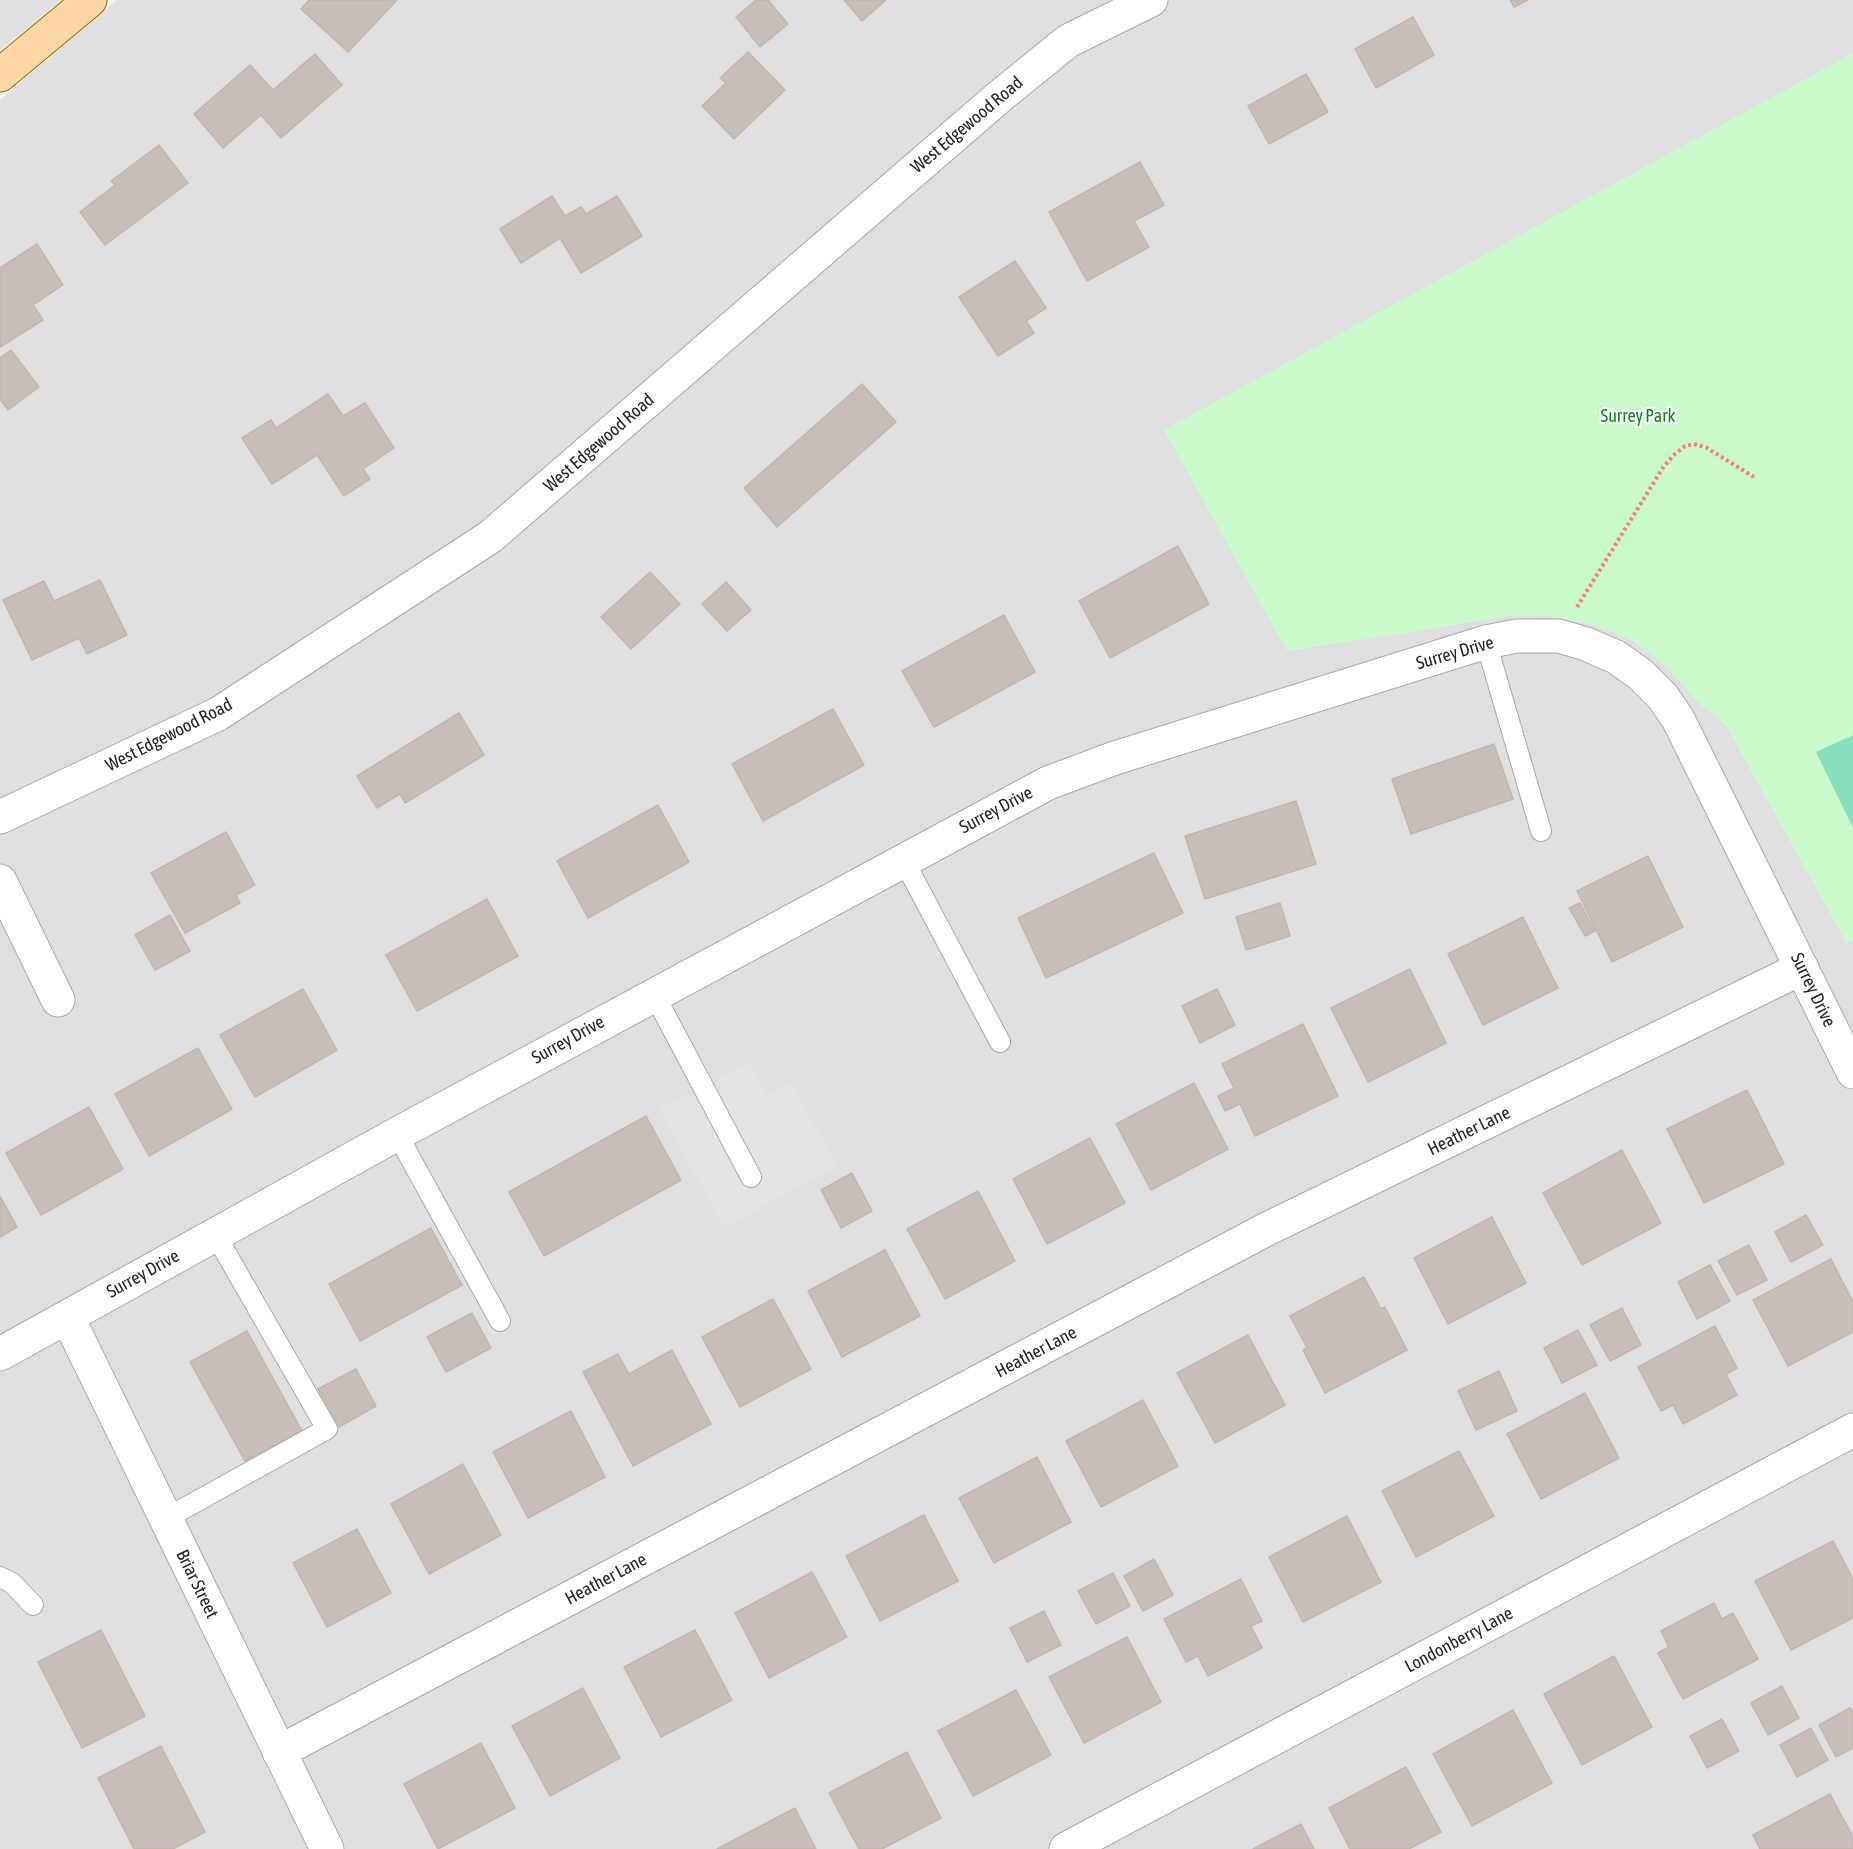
<!DOCTYPE html>
<style>
body{margin:0}
canvas{display:block;background:#f2efe9}
</style>
<canvas width="1853" height="1849"></canvas>
<script>
const c = document.querySelector('canvas').getContext('2d');
c.lineJoin = 'round';
function fill(path, color) {
  c.fillStyle = color;
  c.fill(path, 'evenodd');
}
function shape(rows) {
  const path = new Path2D();
  for (const r of rows) {
    path.moveTo(r[0], r[1]);
    for (let i = 2; i < r.length; i += 2) path.lineTo(r[i], r[i + 1]);
  }
  return path;
}
function strokePath(path, color, width, dash) {
  c.strokeStyle = color;
  c.lineWidth = width;
  c.lineCap = dash ? 'butt' : 'round';
  c.setLineDash(dash || []);
  c.stroke(path);
}
function write(font, color, halo, rows, align = 'center') {
  c.font = font + ' "Asap Condensed",sans-serif';
  c.lineWidth = 4.5;
  c.setLineDash([]);
  c.textBaseline = 'middle';
  c.strokeStyle = halo;
  c.fillStyle = color;
  for (const [text, x, y, turn = 0] of rows) {
    c.save();
    c.translate(x, y);
    c.rotate((+turn || 0) * Math.PI / 180);
    c.textAlign = isNaN(turn) ? turn : align;
    if (halo) c.strokeText(text, 0, 0);
    c.fillText(text, 0, 0);
    c.restore();
  }
}
fill(shape([
 [0,0,61,0,0,50],
 [117,0,1853,0,1853,59,1287,651,1515,615,1552,616,1595,625,1634,641,1668,668,1692,696,1726,725,1847,943,1853,940,1853,1849,0,1849,0,100]
]), '#e0dfdf');
fill(shape([
 [1853,53,1853,940,1847,943,1726,725,1696,701,1668,668,1634,641,1595,625,1552,616,1515,615,1287,651,1164,430]
]), '#c8facc');
fill(shape([
 [1853,735,1853,828,1816,752]
]), '#88e0be');
fill(shape([
 [749,1061,768,1096,792,1083,837,1166,724,1228,659,1109]
]), '#e2e2e2');
const building = shape([
 [309,0,397,0,348,52,301,9,309,0],
 [756,0,768,0,788,24,760,47,736,17,756,0],
 [844,0,886,0,862,21,844,0],
 [1510,0,1528,0,1514,7,1510,0],
 [1413,17,1434,55,1376,88,1355,49,1413,17],
 [748,52,785,90,734,139,702,106,726,83,720,78,748,52],
 [315,54,342,85,281,138,261,115,223,148,194,114,250,65,273,90,315,54],
 [1306,74,1328,112,1269,144,1248,106,1306,74],
 [159,145,188,183,105,245,80,212,115,185,111,181,159,145],
 [1140,162,1164,205,1134,221,1149,247,1087,281,1049,212,1140,162],
 [552,196,565,216,581,207,586,214,617,196,642,236,581,273,560,238,521,263,500,229,552,196],
 [37,244,63,285,33,305,43,320,0,347,0,268,37,244],
 [1015,261,1046,308,1026,321,1034,333,998,356,959,297,1015,261],
 [11,350,39,387,8,410,0,399,0,358,11,350],
 [862,384,896,422,777,527,744,488,862,384],
 [328,394,343,416,365,403,394,448,363,469,370,479,344,496,317,455,272,484,242,438,271,420,276,428,328,394],
 [1178,546,1209,604,1110,658,1079,601,1178,546],
 [650,572,680,604,631,649,601,617,650,572],
 [100,580,127,635,87,654,79,638,32,660,3,600,44,581,54,601,100,580],
 [726,582,751,610,727,631,702,604,726,582],
 [1004,615,1035,672,934,727,902,671,1004,615],
 [833,709,864,765,763,821,732,764,833,709],
 [459,713,484,755,405,803,400,794,377,808,357,776,459,713],
 [1494,744,1513,799,1411,834,1392,779,1494,744],
 [1296,801,1316,864,1205,899,1185,836,1296,801],
 [658,805,689,862,588,918,557,861,658,805],
 [226,832,255,885,236,895,240,903,185,933,151,873,226,832],
 [1154,853,1183,913,1046,978,1018,918,1154,853],
 [1648,856,1683,927,1612,962,1577,891,1648,856],
 [487,899,518,956,417,1011,386,955,487,899],
 [1280,903,1290,936,1246,950,1236,917,1280,903],
 [1580,903,1595,931,1585,936,1569,908,1580,903],
 [170,915,190,951,155,970,135,935,170,915],
 [1523,917,1558,988,1483,1025,1448,954,1523,917],
 [1410,969,1446,1043,1368,1082,1331,1008,1410,969],
 [303,989,337,1050,255,1097,220,1035,303,989],
 [1217,989,1235,1025,1200,1043,1182,1006,1217,989],
 [1303,1024,1338,1096,1255,1136,1240,1104,1225,1111,1218,1096,1234,1088,1222,1064,1303,1024],
 [198,1048,232,1109,149,1156,115,1094,198,1048],
 [1194,1083,1228,1149,1151,1190,1116,1124,1194,1083],
 [1747,1090,1784,1164,1704,1203,1667,1129,1747,1090],
 [89,1107,123,1169,41,1215,6,1153,89,1107],
 [646,1116,681,1180,544,1256,509,1192,646,1116],
 [1090,1138,1125,1203,1047,1244,1013,1179,1090,1138],
 [1622,1150,1661,1223,1582,1265,1543,1193,1622,1150],
 [852,1173,872,1211,841,1228,821,1190,852,1173],
 [978,1191,1015,1261,945,1299,907,1229,978,1191],
 [0,1196,17,1227,0,1237,0,1196],
 [1806,1215,1823,1245,1791,1262,1775,1232,1806,1215],
 [1492,1217,1526,1283,1448,1324,1414,1258,1492,1217],
 [431,1228,462,1285,360,1341,329,1284,431,1228],
 [1749,1245,1767,1280,1737,1295,1718,1261,1749,1245],
 [885,1250,920,1316,842,1357,808,1291,885,1250],
 [1831,1259,1853,1302,1853,1332,1788,1366,1753,1300,1831,1259],
 [1710,1265,1730,1301,1697,1319,1678,1282,1710,1265],
 [1364,1277,1381,1309,1385,1307,1407,1350,1325,1393,1303,1350,1307,1348,1290,1316,1364,1277],
 [773,1299,811,1369,740,1407,702,1337,773,1299],
 [1622,1308,1641,1345,1610,1361,1590,1325,1622,1308],
 [472,1313,491,1348,446,1372,427,1337,472,1313],
 [1715,1326,1737,1368,1726,1374,1737,1395,1683,1424,1673,1405,1661,1411,1638,1367,1715,1326],
 [1578,1330,1597,1365,1562,1383,1544,1348,1578,1330],
 [247,1331,302,1431,245,1461,190,1362,247,1331],
 [1248,1335,1285,1405,1215,1443,1177,1373,1248,1335],
 [672,1350,711,1424,633,1466,583,1372,618,1354,629,1374,672,1350],
 [356,1369,376,1406,339,1427,318,1389,356,1369],
 [1499,1371,1517,1411,1476,1430,1458,1391,1499,1371],
 [1585,1393,1619,1458,1541,1499,1507,1434,1585,1393],
 [1143,1400,1178,1466,1101,1507,1066,1441,1143,1400],
 [571,1411,605,1477,528,1518,493,1452,571,1411],
 [1459,1451,1494,1516,1416,1557,1382,1491,1459,1451],
 [1037,1457,1071,1522,994,1563,959,1498,1037,1457],
 [463,1464,501,1535,429,1574,391,1504,463,1464],
 [924,1515,958,1581,880,1621,846,1556,924,1515],
 [1347,1516,1381,1582,1303,1622,1269,1557,1347,1516],
 [357,1529,391,1593,327,1627,293,1563,357,1529],
 [1833,1541,1853,1579,1853,1618,1791,1650,1755,1581,1833,1541],
 [1154,1559,1173,1595,1143,1611,1124,1576,1154,1559],
 [812,1572,847,1637,769,1678,735,1613,812,1572],
 [1113,1573,1130,1606,1096,1624,1078,1591,1113,1573],
 [1241,1579,1262,1621,1251,1626,1262,1648,1208,1676,1198,1656,1186,1662,1164,1619,1241,1579],
 [1714,1603,1722,1619,1733,1613,1758,1659,1683,1699,1658,1653,1669,1647,1661,1631,1714,1603],
 [1044,1611,1061,1645,1027,1662,1010,1628,1044,1611],
 [101,1630,145,1716,82,1748,38,1662,101,1630],
 [695,1630,732,1700,661,1737,624,1667,695,1630],
 [1127,1637,1161,1702,1084,1743,1049,1677,1127,1637],
 [1614,1656,1652,1727,1582,1765,1544,1694,1614,1656],
 [1782,1686,1799,1718,1768,1735,1751,1703,1782,1686],
 [583,1688,620,1758,550,1796,512,1726,583,1688],
 [1016,1690,1051,1755,973,1796,938,1731,1016,1690],
 [1850,1708,1853,1713,1853,1748,1836,1757,1819,1725,1850,1708],
 [1513,1710,1552,1783,1472,1826,1433,1754,1513,1710],
 [1722,1719,1739,1751,1707,1768,1690,1736,1722,1719],
 [1811,1728,1828,1760,1797,1777,1780,1745,1811,1728],
 [481,1743,515,1808,438,1849,404,1784,481,1743],
 [161,1746,205,1832,173,1849,134,1849,98,1778,161,1746],
 [907,1752,941,1818,882,1849,859,1849,829,1793,907,1752],
 [1406,1767,1441,1832,1409,1849,1350,1849,1329,1808,1406,1767],
 [1830,1794,1853,1837,1853,1849,1760,1849,1753,1835,1830,1794],
 [795,1808,816,1849,717,1849,795,1808],
 [1301,1824,1314,1849,1253,1849,1301,1824]
]);
fill(building, '#c7bfb8');
strokePath(building, '#c4b6ab', 1.5);
const service = shape([
 [1486,642,1541,831],
 [903,859,1000,1042],
 [654,994,751,1177],
 [397,1134,500,1321],
 [165,1519,327,1429,215,1234],
 [0,1577,12,1583,33,1605]
]);
const minor = shape([
 [0,817,218,714,490,537,999,97,1068,41,1151,0],
 [0,881,58,1000],
 [68,1318,327,1849],
 [0,1354,397,1134,1048,783,1115,758,1486,642,1517,636,1559,636,1586,644,1616,657,1640,674,1663,697,1678,719,1853,1072],
 [279,1752,1265,1230,1802,968],
 [1066,1849,1853,1430]
]);
const primary = shape([
 [0,75,90,0]
]);
strokePath(service, '#a9a9a9', 22);
strokePath(minor, '#a9a9a9', 35);
strokePath(primary, '#a06b00', 35);
strokePath(shape([
 [1577,607,1664,466,1675,454,1685,446,1694,444,1707,448,1754,477]
]), '#fa8072', 4, [3, 3]);
strokePath(service, '#fff', 20);
strokePath(minor, '#fff', 33);
strokePath(primary, '#fcd6a4', 33);
write('18px', '#222', '#fff', [
 ["West Edgewood Road",967,125,-40],
 ["West Edgewood Road",599,443,-41],
 ["Surrey Drive",1455,653,-16],
 ["West Edgewood Road",169,735,-27],
 ["Surrey Drive",996,810,-28],
 ["Surrey Drive",1813,990,64],
 ["Surrey Drive",568,1040,-29],
 ["Heather Lane",1469,1131,-26],
 ["Surrey Drive",143,1274,-29],
 ["Heather Lane",1036,1352,-28],
 ["Heather Lane",606,1579,-28],
 ["Briar Street",197,1584,64],
 ["Londonberry Lane",1459,1640,-28]
]);
write('18px', '#0c8416', '#fff', [
 ["Surrey Park",1638,416]
]);
</script>
